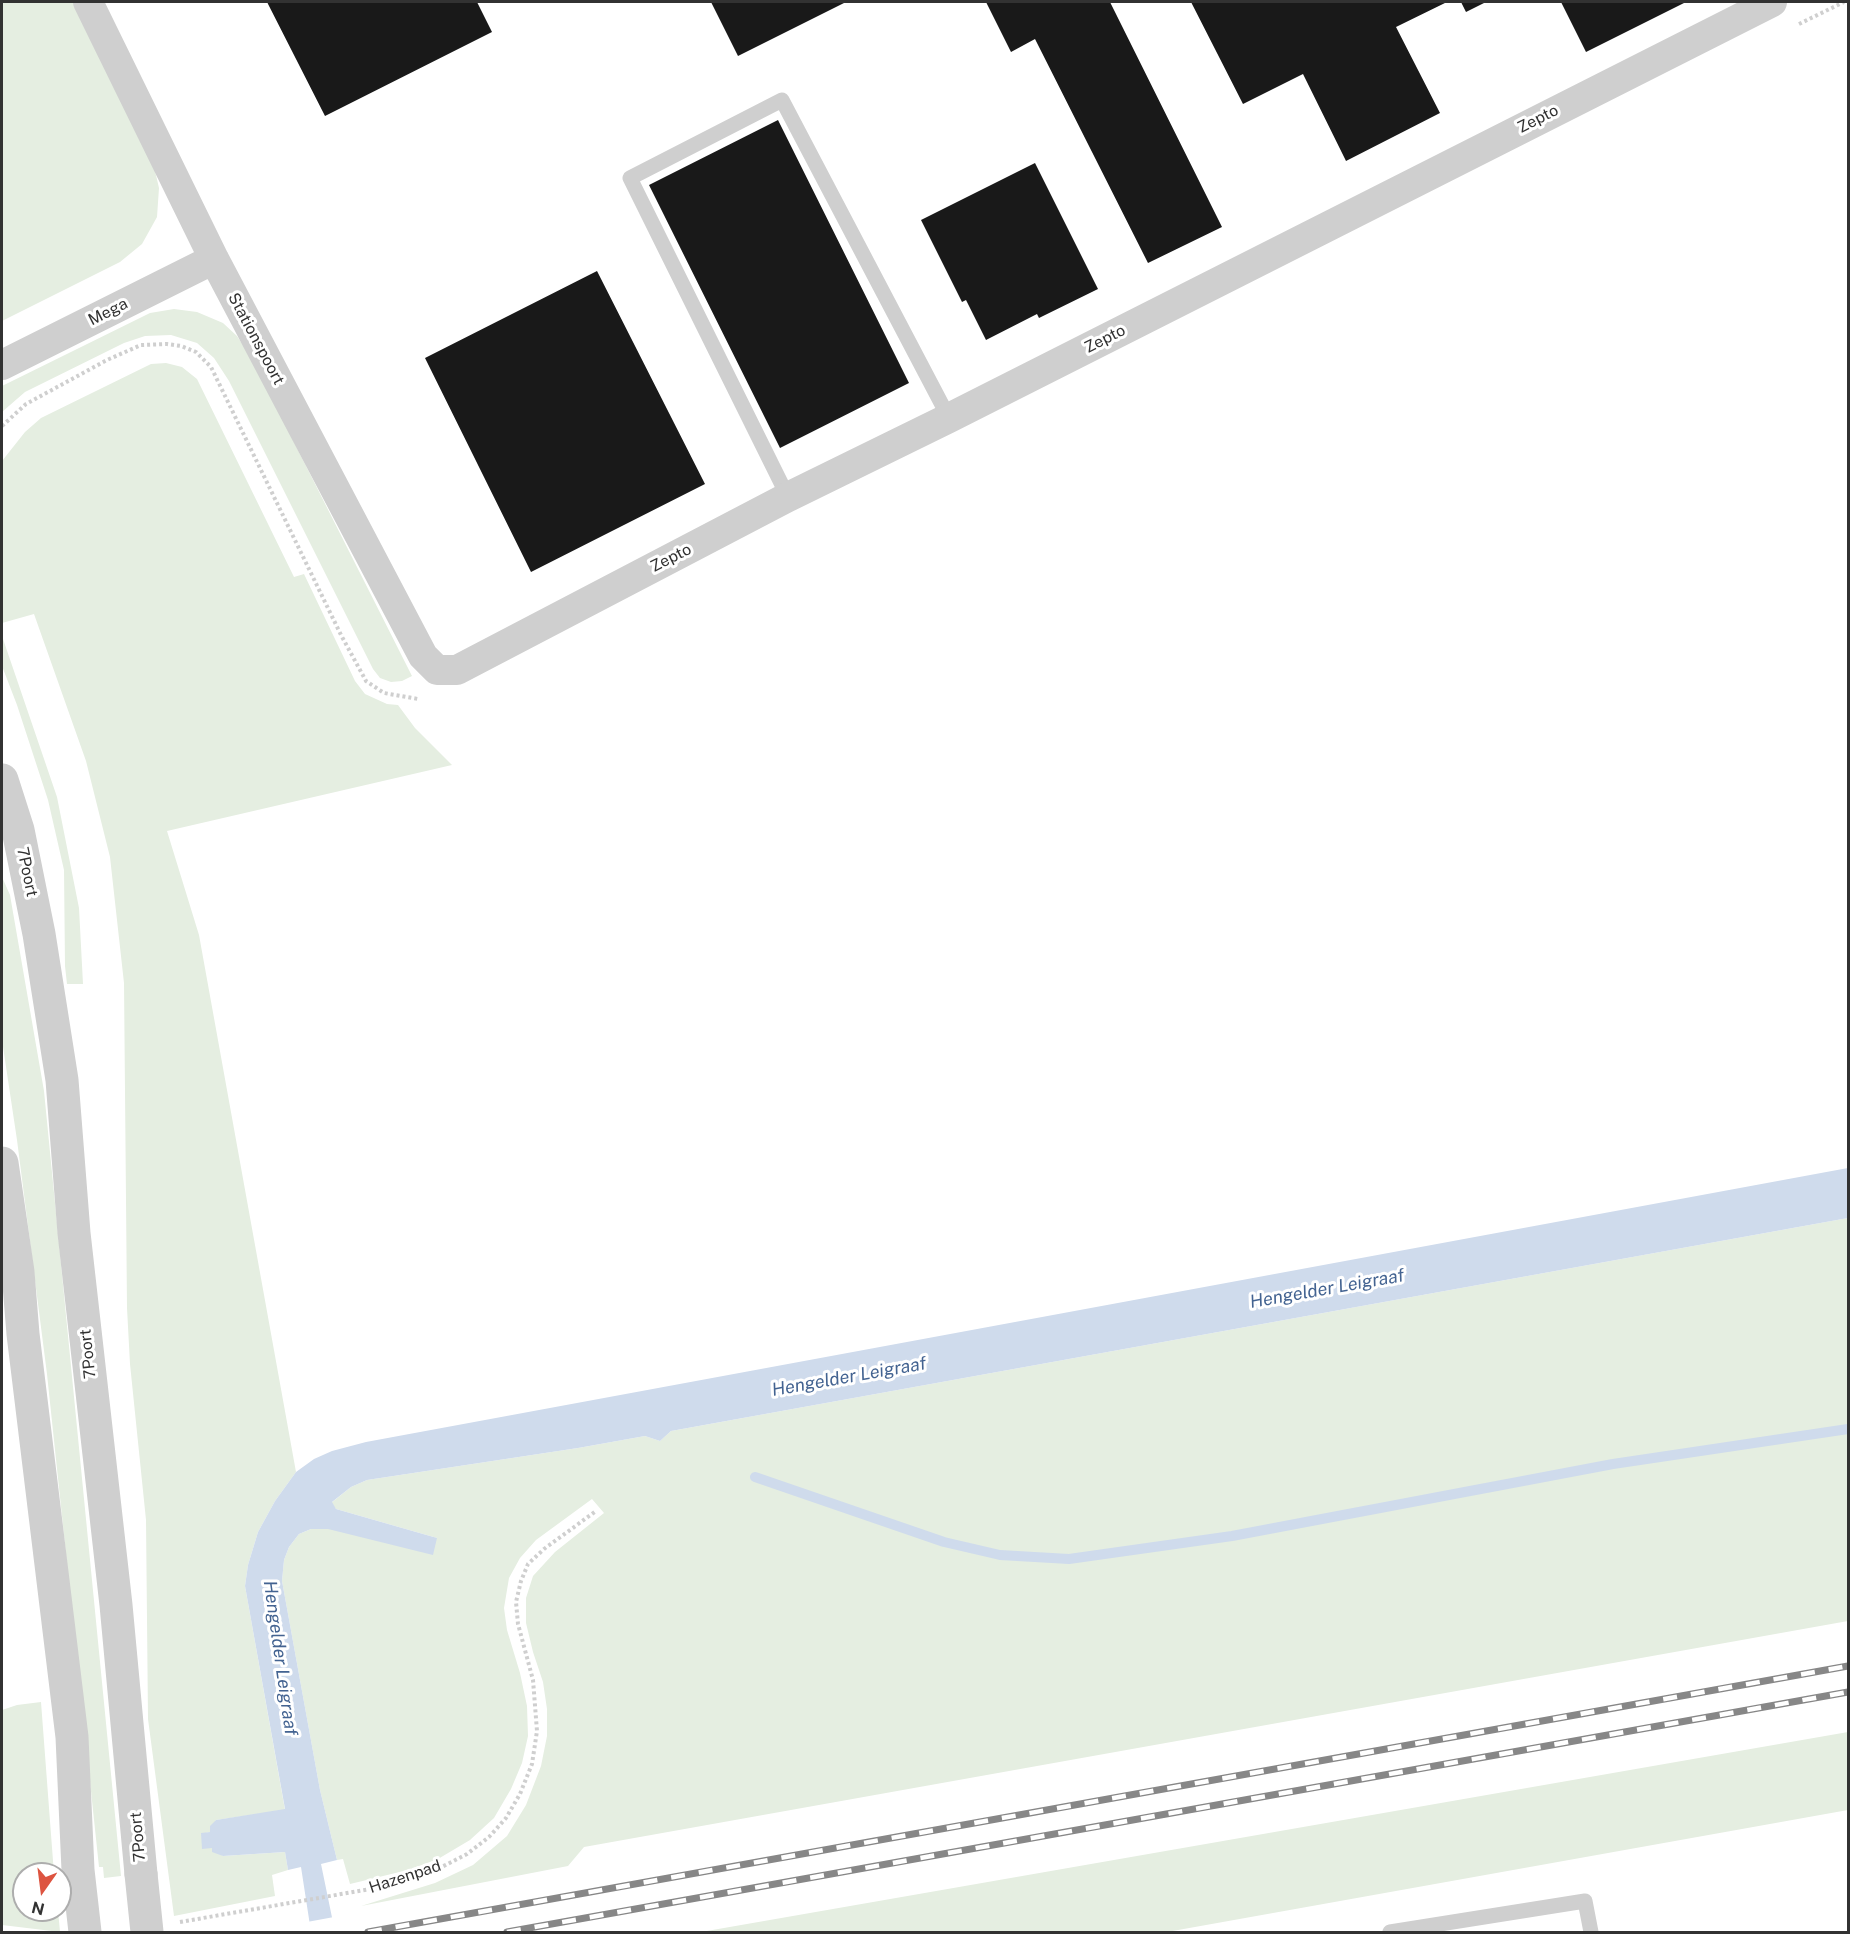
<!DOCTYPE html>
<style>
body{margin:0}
#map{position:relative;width:1850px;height:1934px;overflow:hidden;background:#fff;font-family:"Public Sans",sans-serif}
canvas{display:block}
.frame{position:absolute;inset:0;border:3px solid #323232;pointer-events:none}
.north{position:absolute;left:12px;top:1862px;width:60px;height:60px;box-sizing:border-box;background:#fff;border:2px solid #adadad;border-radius:50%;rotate:194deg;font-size:16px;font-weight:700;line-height:24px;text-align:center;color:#323232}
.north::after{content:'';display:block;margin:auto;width:21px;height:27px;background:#dd5440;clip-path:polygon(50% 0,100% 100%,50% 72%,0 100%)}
</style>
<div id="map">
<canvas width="1850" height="1934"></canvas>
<div class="frame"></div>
<div class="north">N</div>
</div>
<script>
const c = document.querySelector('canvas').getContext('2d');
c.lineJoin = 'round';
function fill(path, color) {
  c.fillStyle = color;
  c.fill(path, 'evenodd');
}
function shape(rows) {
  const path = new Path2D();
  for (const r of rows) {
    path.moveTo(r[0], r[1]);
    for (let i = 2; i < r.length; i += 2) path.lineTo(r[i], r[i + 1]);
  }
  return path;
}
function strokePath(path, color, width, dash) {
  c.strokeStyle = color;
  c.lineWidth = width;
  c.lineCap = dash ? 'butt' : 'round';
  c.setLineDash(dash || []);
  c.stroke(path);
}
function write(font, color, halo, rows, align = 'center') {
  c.font = font + ' "Public Sans",sans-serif';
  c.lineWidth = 6;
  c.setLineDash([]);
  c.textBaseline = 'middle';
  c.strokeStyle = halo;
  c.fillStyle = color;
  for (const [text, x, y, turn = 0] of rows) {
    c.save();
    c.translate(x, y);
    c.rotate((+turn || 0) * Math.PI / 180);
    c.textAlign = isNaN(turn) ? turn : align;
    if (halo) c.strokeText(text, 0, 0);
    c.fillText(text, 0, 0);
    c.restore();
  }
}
fill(shape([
 [2,2,73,2,152,158,159,188,157,217,142,244,120,262,2,321],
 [174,309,197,312,223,323,237,336,252,359,412,676,402,681,391,682,380,678,373,669,229,381,214,358,197,343,171,335,145,336,124,343,25,392,2,412,2,386,150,313],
 [166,363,182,367,197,379,294,577,304,574,355,681,365,694,387,704,398,705,415,728,452,765,167,831,199,935,296,1472,275,1501,258,1532,248,1565,245,1586,285,1810,216,1820,210,1832,201,1834,212,1848,223,1856,285,1852,288,1870,272,1875,275,1896,174,1916,148,1719,146,1520,130,1364,127,1308,124,983,110,857,86,761,34,614,2,623,2,461,25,432,41,418,151,364],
 [2,636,57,797,79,908,83,984,67,984,65,966,64,870,48,800,17,705,2,666],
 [2,877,10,895,44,1091,121,1876,104,1878,103,1867,99,1867,47,1374,17,1140,2,1040],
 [1848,1218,1848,1621,584,1847,568,1866,361,1906,435,1883,473,1865,507,1836,526,1805,541,1766,547,1736,547,1709,543,1682,533,1652,526,1623,526,1598,533,1576,555,1552,604,1513,592,1499,536,1540,520,1558,509,1578,504,1608,507,1630,520,1673,527,1706,528,1736,522,1763,511,1789,494,1818,470,1840,438,1859,408,1870,350,1884,343,1859,337,1860,320,1790,282,1581,284,1560,289,1547,299,1534,311,1529,328,1528,437,1538,336,1509,331,1503,351,1487,367,1480,578,1448,645,1436,660,1441,671,1431],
 [41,1702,54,1874,24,1874,24,1910,58,1910,60,1932,2,1925,2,1710,17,1705],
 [1848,1732,1848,1810,1167,1932,701,1932]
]), '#e5eee1');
fill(shape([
 [1848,1168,1848,1218,671,1431,660,1441,645,1436,578,1448,367,1480,351,1487,332,1502,336,1509,437,1538,433,1555,328,1529,311,1529,299,1534,289,1547,284,1560,282,1581,320,1790,337,1860,321,1864,335,1932,311,1932,301,1867,288,1870,285,1852,223,1856,212,1852,212,1848,202,1849,201,1833,210,1832,210,1826,216,1820,285,1809,245,1586,248,1565,258,1532,275,1501,296,1472,314,1459,332,1451,366,1442]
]), '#cfdbec');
fill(shape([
 [334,1917,338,1932,308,1932,307,1922]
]), '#fff');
strokePath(shape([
 [755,1477,944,1542,1000,1555,1069,1559,1232,1536,1613,1464,1848,1429]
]), '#cfdbec', 10);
fill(shape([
 [267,2,477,2,492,32,325,116],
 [711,2,846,2,738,56],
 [986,2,1110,2,1222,227,1148,263,1035,39,1011,52],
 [1191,2,1447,2,1396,27,1440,113,1346,161,1303,74,1243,104],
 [1461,2,1486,2,1466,12],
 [1561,2,1686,2,1586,52],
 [778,120,909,383,780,448,649,185],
 [1035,163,1098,289,1039,318,1037,314,986,340,966,300,962,302,921,220],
 [597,271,705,484,531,572,425,358]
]), '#191919');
strokePath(shape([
 [1799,24,1844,2],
 [2,426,26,404,107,360,141,345,167,344,181,346,196,352,211,367,341,635,366,681,384,693,418,699],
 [180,1922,382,1887,432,1872,467,1854,489,1837,506,1818,520,1794,532,1764,537,1731,533,1680,518,1624,516,1602,521,1581,528,1564,544,1549,596,1511]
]), '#cfcfcf', 4, [3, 3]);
strokePath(shape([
 [788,497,630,178,782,100,949,418],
 [1390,1932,1585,1901,1591,1932]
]), '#cfcfcf', 15);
strokePath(shape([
 [88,2,214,259,423,656,437,670,457,670,788,497,949,418,1772,2],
 [2,365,214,259]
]), '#cfcfcf', 30);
strokePath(shape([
 [2,780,18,830,39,934,62,1080,74,1233,116,1605,141,1874],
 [2,1163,18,1272,23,1334,72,1737,78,1870,85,1932]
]), '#cfcfcf', 33);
const rail = shape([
 [368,1932,1848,1666],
 [507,1932,1848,1692]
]);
strokePath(rail, '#878787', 7);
strokePath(rail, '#fff', 4.5, [14]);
strokePath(shape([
 [141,1874,147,1932]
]), '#cfcfcf', 33);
write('16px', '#323232', '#fff', [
 ["Zepto",1538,119,-27],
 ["Mega",108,312,-27],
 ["Stationspoort",256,339,62],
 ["Zepto",1105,339,-27],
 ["Zepto",671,558,-27],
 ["7Poort",27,872,78],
 ["7Poort",88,1354,-96],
 ["7Poort",138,1837,-95],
 ["Hazenpad",405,1877,-18]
]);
write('italic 18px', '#436391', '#fff', [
 ["Hengelder Leigraaf",1327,1289,-10],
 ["Hengelder Leigraaf",849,1377,-10],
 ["Hengelder Leigraaf",280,1658,82]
]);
</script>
